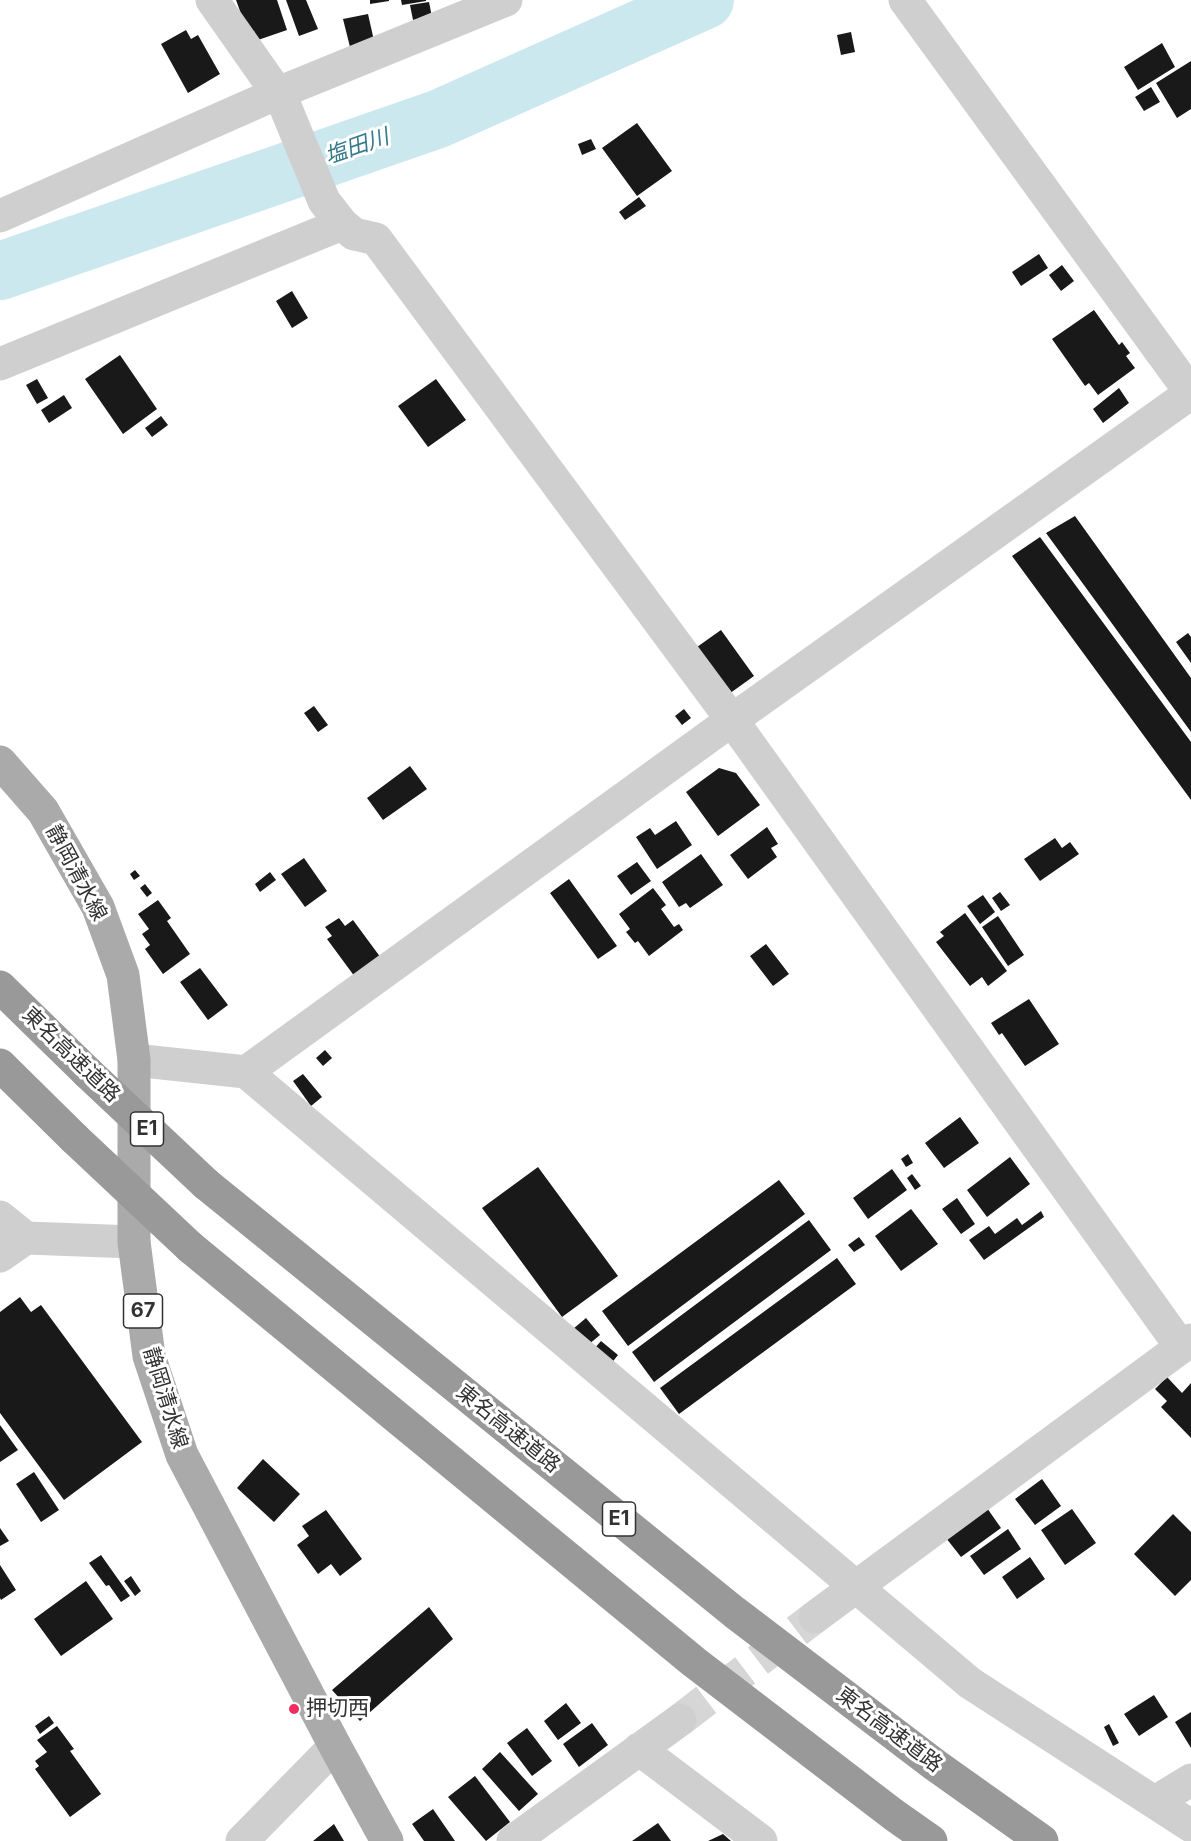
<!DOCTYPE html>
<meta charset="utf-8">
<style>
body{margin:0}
canvas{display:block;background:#fff}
</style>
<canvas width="1191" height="1841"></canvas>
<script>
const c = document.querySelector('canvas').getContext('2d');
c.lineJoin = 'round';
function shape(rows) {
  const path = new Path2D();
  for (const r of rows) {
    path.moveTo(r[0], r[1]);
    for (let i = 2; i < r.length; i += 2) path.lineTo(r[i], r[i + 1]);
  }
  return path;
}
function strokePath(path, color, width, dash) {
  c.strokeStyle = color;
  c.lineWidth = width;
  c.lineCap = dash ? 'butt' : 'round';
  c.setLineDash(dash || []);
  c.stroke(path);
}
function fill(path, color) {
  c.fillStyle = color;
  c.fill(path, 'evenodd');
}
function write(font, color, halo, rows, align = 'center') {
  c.font = font + ' Inter,"Noto Sans JP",sans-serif';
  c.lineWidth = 6;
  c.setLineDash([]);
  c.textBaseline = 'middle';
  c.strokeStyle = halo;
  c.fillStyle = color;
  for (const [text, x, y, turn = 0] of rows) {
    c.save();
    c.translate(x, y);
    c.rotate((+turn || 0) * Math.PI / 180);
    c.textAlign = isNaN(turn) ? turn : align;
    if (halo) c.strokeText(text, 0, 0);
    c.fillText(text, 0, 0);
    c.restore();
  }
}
strokePath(shape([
 [0,271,438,119,705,0]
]), '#cce8ef', 58);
fill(shape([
 [236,0,277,0,287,30,258,40,254,31,248,33],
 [286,0,306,0,318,29,299,36],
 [370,0,389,0,389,1,370,4],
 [401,0,426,0,426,1,402,5],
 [429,2,432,17,413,20,410,5],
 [368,14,375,45,351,51,343,19],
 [186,30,191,39,198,35,220,74,188,93,161,44],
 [851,32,855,52,841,55,837,35],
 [1162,43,1175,67,1138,90,1124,67],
 [1191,61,1191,109,1177,118,1156,83],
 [1151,87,1160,102,1144,111,1135,97],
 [637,123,672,171,637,196,602,148],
 [591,139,596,149,582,155,578,144],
 [639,197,646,206,625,220,619,212],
 [1039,254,1048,268,1021,286,1012,272],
 [1062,265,1074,281,1061,291,1049,275],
 [292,291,308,318,292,328,276,301],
 [1094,310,1119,345,1122,342,1130,353,1126,356,1135,368,1098,395,1089,383,1085,386,1052,339],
 [120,355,157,409,123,434,85,379],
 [37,379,48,398,37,404,26,385],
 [436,379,466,420,428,447,398,406],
 [1119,388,1129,403,1103,423,1093,409],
 [64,395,72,408,49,423,41,410],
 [161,416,168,425,152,437,145,428],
 [1075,516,1191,678,1191,732,1046,533],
 [1040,537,1191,742,1191,800,1012,556],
 [721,630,754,676,729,694,697,647],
 [1188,633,1191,637,1191,663,1176,642],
 [314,706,328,725,318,732,304,713],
 [684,709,691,718,682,725,675,716],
 [410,766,427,789,383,820,367,798],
 [719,768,736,773,760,805,718,836,686,792],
 [676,821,692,845,657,869,636,837,650,828,655,835],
 [767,827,778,844,771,848,777,857,748,879,730,855],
 [1055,838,1062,848,1070,842,1079,854,1040,881,1024,859],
 [701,854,723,885,690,908,686,903,679,907,662,882],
 [304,858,327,891,305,907,281,874],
 [637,862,651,881,631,895,617,876],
 [135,870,140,876,134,880,130,874],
 [270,872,276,880,260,892,255,884],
 [569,879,617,946,598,959,550,893],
 [145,884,152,893,147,897,140,888],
 [653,888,666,905,661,909,674,927,679,924,683,930,649,956,638,941,635,943,626,932,630,929,619,914],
 [1000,892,1010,905,1001,911,992,898],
 [983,895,995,912,980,924,967,906],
 [158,900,171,918,167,921,190,954,163,974,145,949,150,945,142,934,149,929,138,914],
 [965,913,1007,971,988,986,982,977,970,986,936,942,944,936,940,932],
 [998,916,1024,955,1008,966,982,927],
 [339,918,345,926,353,920,381,958,355,977,327,939,332,936,325,927],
 [766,944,789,974,773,986,750,956],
 [200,968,228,1005,208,1020,180,982],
 [1029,999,1059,1044,1025,1066,1002,1033,999,1035,991,1023],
 [325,1050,332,1058,323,1066,316,1058],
 [303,1074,322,1097,311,1106,293,1081],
 [960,1117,979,1143,944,1168,925,1143],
 [908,1154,913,1163,906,1167,901,1159],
 [1010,1157,1030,1184,987,1217,967,1190],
 [538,1167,618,1276,562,1317,482,1208],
 [892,1169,907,1190,868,1219,853,1198],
 [912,1174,921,1186,915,1190,907,1178],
 [779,1180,805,1214,628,1346,602,1311],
 [957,1198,975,1224,961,1234,942,1209],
 [911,1209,938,1244,901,1271,875,1236],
 [1041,1211,1044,1217,984,1260,969,1240,989,1226,995,1234,1017,1218,1022,1225],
 [809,1220,831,1250,654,1382,632,1352],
 [859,1237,865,1245,854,1252,848,1245],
 [837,1258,856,1284,679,1414,660,1388],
 [20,1297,31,1312,41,1305,142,1442,64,1500,0,1413,0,1312],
 [586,1318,600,1335,588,1345,573,1329],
 [601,1341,618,1355,610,1365,593,1350],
 [1167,1377,1182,1393,1191,1383,1191,1438,1161,1407,1167,1401,1155,1389],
 [0,1425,18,1450,0,1462],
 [263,1459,300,1494,274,1522,237,1488],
 [34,1472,59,1510,41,1522,16,1484],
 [1042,1479,1061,1506,1035,1525,1015,1499],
 [987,1508,1001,1528,961,1557,946,1538],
 [1072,1509,1096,1543,1065,1565,1041,1530],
 [326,1510,362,1559,340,1576,331,1564,318,1574,297,1545,309,1536,302,1526],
 [1173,1514,1191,1532,1191,1580,1175,1596,1134,1554],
 [0,1528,9,1541,0,1546],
 [1008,1529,1021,1549,984,1575,970,1556],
 [101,1555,130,1596,121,1602,109,1585,106,1586,89,1563],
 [1030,1557,1045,1579,1017,1599,1002,1577],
 [0,1565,16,1590,1,1600,0,1598],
 [131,1576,141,1591,135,1596,124,1581],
 [86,1581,113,1619,61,1656,34,1619],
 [429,1607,453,1639,360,1721,332,1690],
 [1154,1695,1168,1717,1139,1736,1124,1714],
 [566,1703,581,1723,558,1740,544,1721],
 [1191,1712,1191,1748,1175,1722],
 [49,1716,54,1723,40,1734,35,1726],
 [592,1723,608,1745,579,1767,563,1744],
 [1109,1724,1119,1743,1113,1746,1104,1727],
 [57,1726,74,1749,70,1751,101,1794,70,1817,35,1769,39,1766,35,1761,47,1752,37,1740],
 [527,1728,552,1761,532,1776,507,1743],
 [500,1752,538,1794,519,1811,482,1769],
 [475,1776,510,1822,486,1841,448,1797],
 [433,1809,455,1841,424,1841,412,1824],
 [658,1823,671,1841,632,1841],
 [334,1824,344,1841,313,1841],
 [723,1834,731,1841,708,1841]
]), '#191919');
strokePath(shape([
 [680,1720,815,1617]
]), '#d6d6d6', 33, [33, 16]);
strokePath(shape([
 [212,0,283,101,324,201,342,224],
 [905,0,1191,393],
 [0,216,278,93,506,0],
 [0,364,342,224,354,234,376,239,732,720,1181,1347],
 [134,1060,246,1072,970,1683,1191,1826],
 [246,1072,732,720,1191,393],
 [0,1217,26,1238,134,1242],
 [0,1256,26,1238],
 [815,1617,1191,1340],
 [639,1749,761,1841],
 [1155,1802,1191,1780],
 [242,1841,335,1746],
 [513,1841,680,1720]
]), '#cfcfcf', 33);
strokePath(shape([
 [0,762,43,811,98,907,123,975,134,1060,134,1242,149,1356,182,1455,335,1746,387,1841]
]), '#aaa', 33);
strokePath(shape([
 [0,987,88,1073],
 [0,1065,74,1138],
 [206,1184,734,1612,935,1765,1042,1841],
 [190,1247,694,1662,894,1815,931,1841]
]), '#999', 33);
strokePath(shape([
 [88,1073,206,1184],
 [74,1138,190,1247]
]), '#999', 33);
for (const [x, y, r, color] of [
 [294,1709,6,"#f02d5e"]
]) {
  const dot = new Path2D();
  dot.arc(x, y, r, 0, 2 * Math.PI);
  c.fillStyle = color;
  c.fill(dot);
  strokePath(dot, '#fff', 2);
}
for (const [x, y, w] of [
 [147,1129,33],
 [143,1311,39],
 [619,1519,33]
]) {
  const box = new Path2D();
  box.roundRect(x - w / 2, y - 17, w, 34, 4.5);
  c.fillStyle = '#fff';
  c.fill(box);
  strokePath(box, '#323232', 1.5);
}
write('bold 20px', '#323232', null, [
 ["E1",147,1129],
 ["67",143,1311],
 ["E1",619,1519]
]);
write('21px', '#323232', '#fff', [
 ["静岡清水線",76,873,62],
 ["東名高速道路",71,1055,44],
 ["静岡清水線",165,1398,73],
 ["東名高速道路",508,1429,39],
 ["東名高速道路",889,1730,37]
]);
write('21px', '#323232', '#fff', [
 ["押切西",306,1709]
], 'left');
write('italic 22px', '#357a8d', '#fff', [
 ["塩田川",357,147,-19]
]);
</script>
